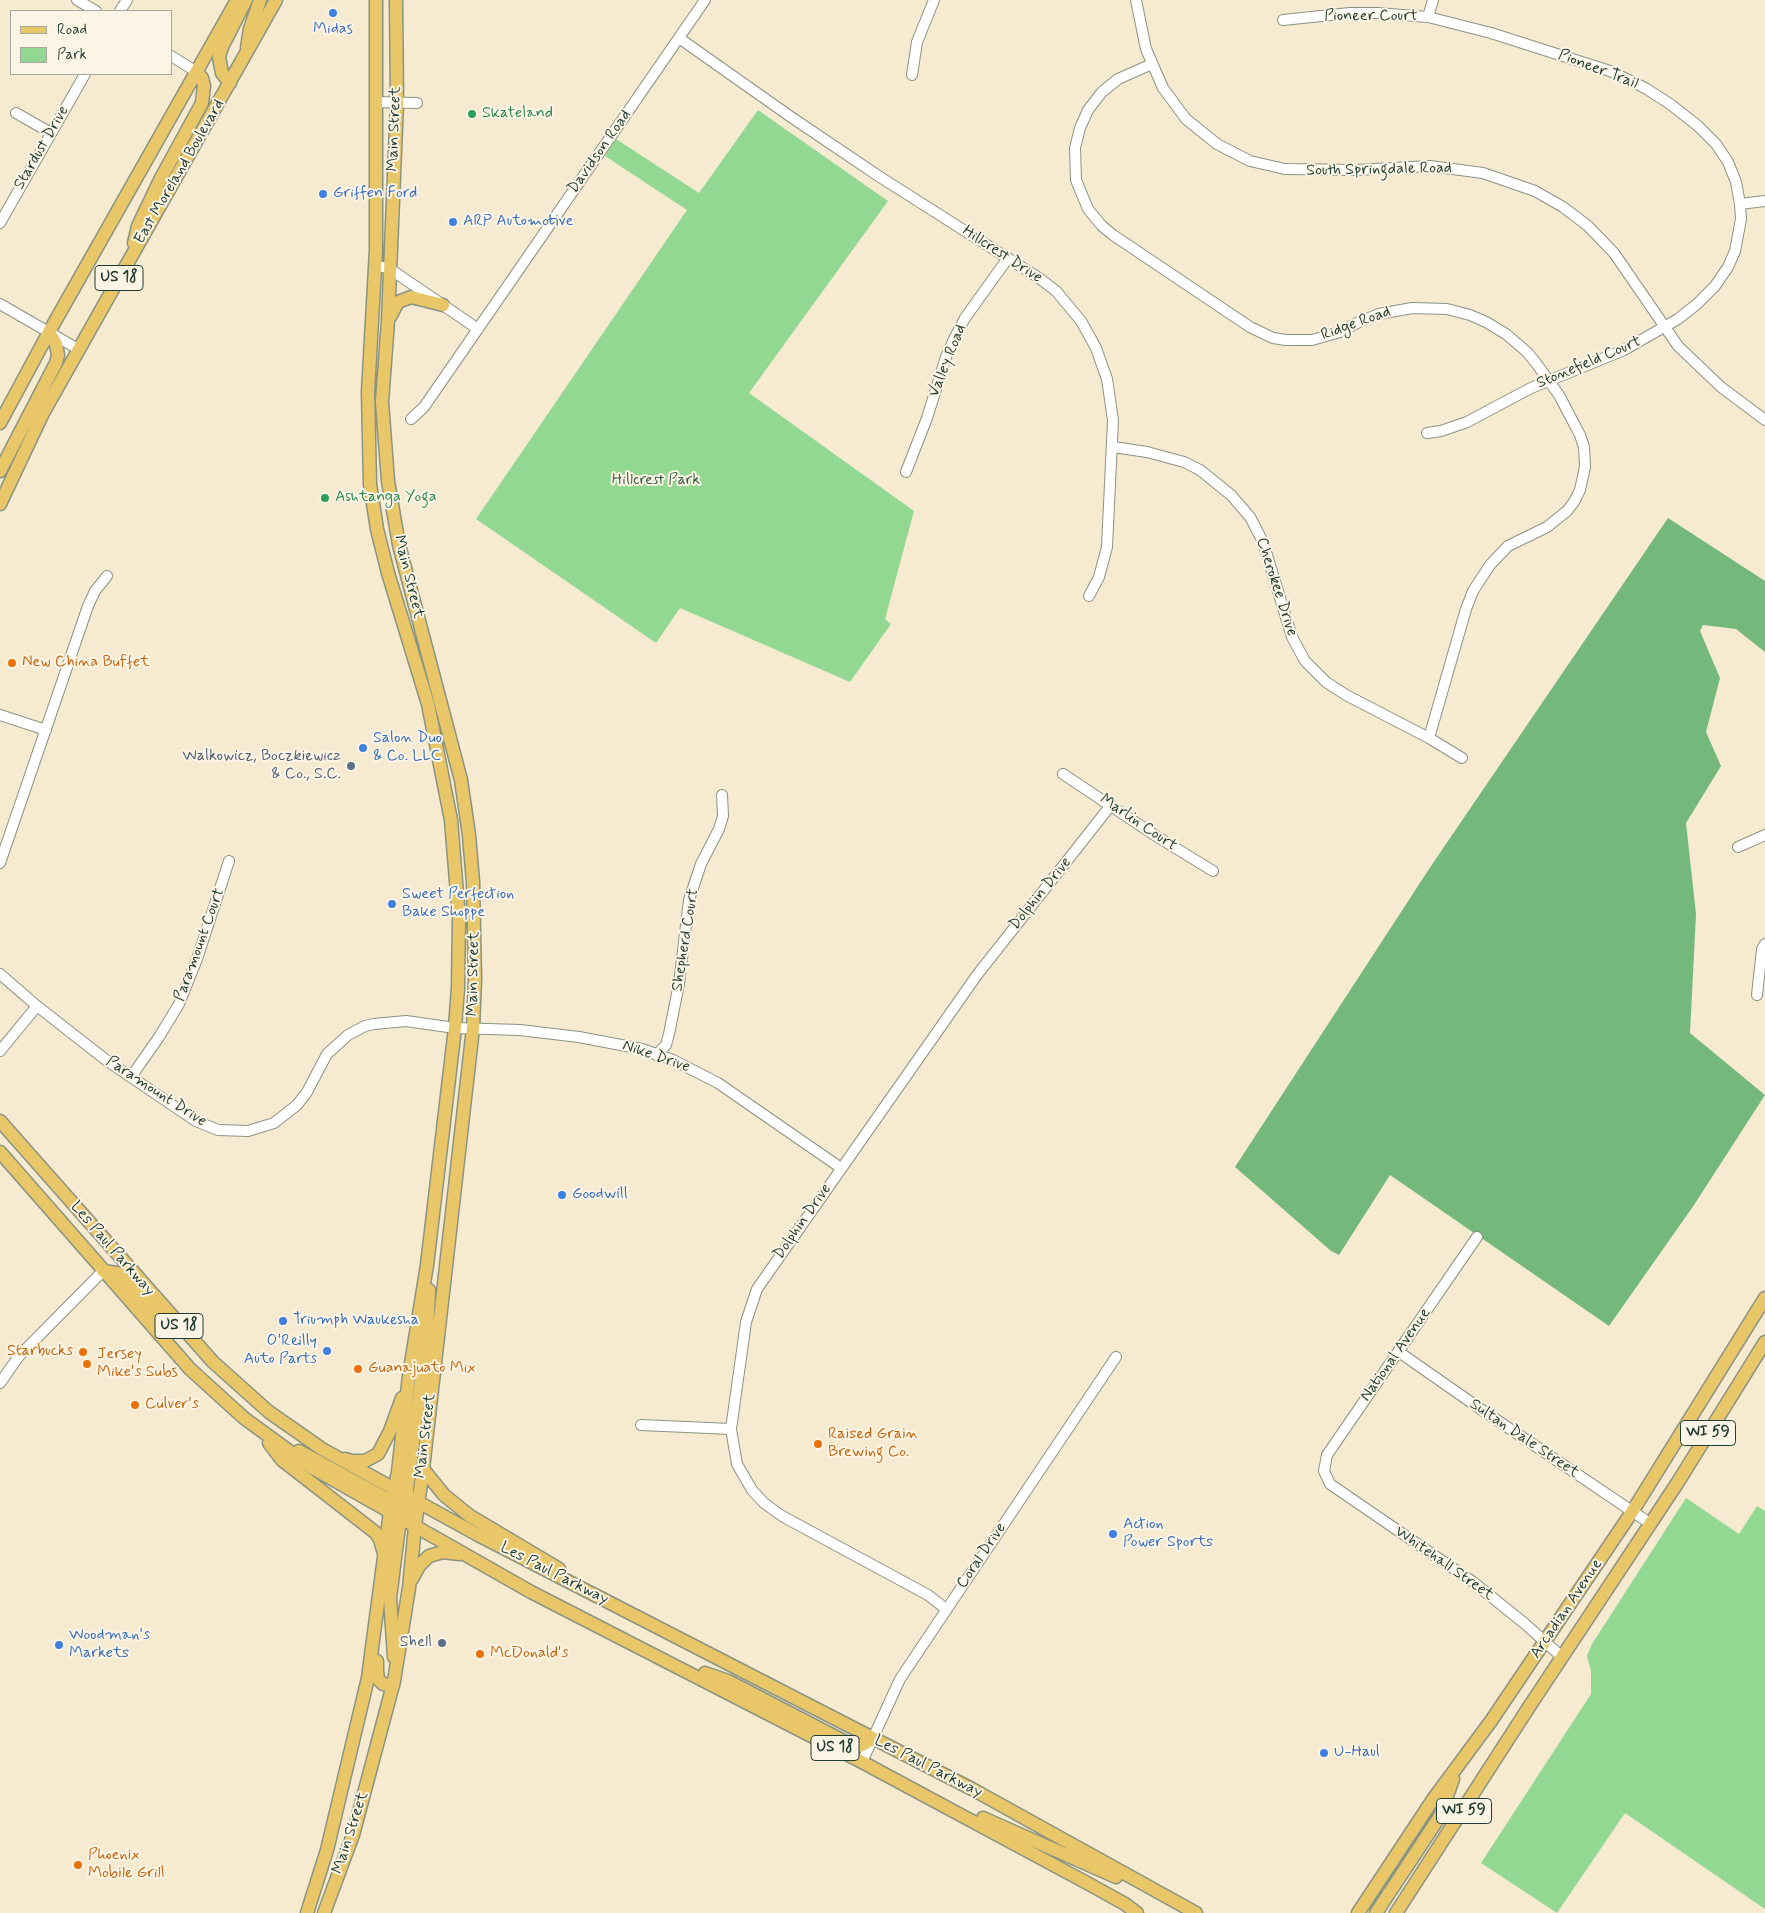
<!DOCTYPE html>
<style>
body{margin:0}
#map{position:relative;width:1765px;height:1913px;overflow:hidden;background:#f6ead1;font-family:Mynerve,sans-serif}
canvas{display:block}
.legend{position:absolute;left:10px;top:10px;width:162px;height:65px;box-sizing:border-box;background:#fcf5e5;border:1px solid #a4ab9e;margin:0;padding:6px 9px;list-style:none;font-size:15px;color:#1f3d34}
.legend li{display:flex;align-items:center;gap:10px;height:25px}
.legend b{width:25px;border:1px solid #a4ab9e}
</style>
<div id="map">
<canvas width="1765" height="1913"></canvas>
<ul class="legend">
<li><b style="height:6px;background:#e9c769"></b>Road</li>
<li><b style="height:14px;background:#92d892"></b>Park</li>
</ul>
</div>
<script>
const c = document.querySelector('canvas').getContext('2d');
c.lineJoin = 'round';
function fill(path, color) {
  c.fillStyle = color;
  c.fill(path, 'evenodd');
}
function shape(rows) {
  const path = new Path2D();
  for (const r of rows) {
    path.moveTo(r[0], r[1]);
    for (let i = 2; i < r.length; i += 2) path.lineTo(r[i], r[i + 1]);
  }
  return path;
}
function strokePath(path, color, width, dash) {
  c.strokeStyle = color;
  c.lineWidth = width;
  c.lineCap = dash ? 'butt' : 'round';
  c.setLineDash(dash || []);
  c.stroke(path);
}
function write(font, color, halo, rows, align = 'center') {
  c.font = font + ' Mynerve,sans-serif';
  c.lineWidth = 4;
  c.setLineDash([]);
  c.textBaseline = 'middle';
  c.strokeStyle = halo;
  c.fillStyle = color;
  for (const [text, x, y, turn = 0] of rows) {
    c.save();
    c.translate(x, y);
    c.rotate((+turn || 0) * Math.PI / 180);
    c.textAlign = isNaN(turn) ? turn : align;
    if (halo) c.strokeText(text, 0, 0);
    c.fillText(text, 0, 0);
    c.restore();
  }
}
fill(shape([
 [758,110,888,201,749,393,914,511,885,619,891,624,850,682,680,608,656,643,476,519,687,210,605,156,616,139,699,193],
 [1686,1498,1739,1534,1757,1506,1765,1511,1765,1909,1625,1813,1557,1913,1481,1863,1591,1694,1591,1671,1587,1656,1592,1644]
]), '#92d892');
fill(shape([
 [1668,518,1765,581,1765,652,1736,629,1703,625,1700,631,1720,678,1706,732,1721,766,1686,823,1696,914,1690,1033,1765,1095,1694,1205,1609,1326,1390,1175,1339,1255,1331,1251,1235,1167,1431,866]
]), '#75b87c');
const minor = shape([
 [77,0,96,11],
 [1136,0,1146,49,1163,88,1186,119,1217,144,1250,161,1285,169,1356,170,1430,166,1483,173,1535,191,1563,207,1588,226,1614,253,1678,346,1721,387,1765,420],
 [120,11,127,0],
 [1428,17,1433,0],
 [1283,20,1350,13,1377,13,1428,17,1491,33,1610,71,1645,88,1670,104,1698,126,1716,144,1728,162,1736,182,1740,204,1741,219,1735,251,1728,267,1715,286,1697,304,1678,319,1624,350,1531,388,1467,422,1441,431,1427,433],
 [679,38,791,117,880,177,1039,278,1056,291,1081,321,1096,348,1107,379,1113,420,1107,547,1099,577,1089,596],
 [171,56,197,72],
 [1152,64,1118,79,1102,92,1088,110,1080,128,1075,148,1076,180,1088,209,1102,226,1113,235,1250,327,1273,338,1286,340,1312,340,1340,332,1359,322,1379,314,1412,308,1447,309,1470,315,1486,322,1506,334,1527,352,1536,363,1559,395,1580,435,1584,447,1585,467,1580,490,1574,502,1567,511,1547,527,1508,546,1490,565,1473,591,1466,609,1429,738],
 [912,75,917,42,934,0],
 [375,102,417,103],
 [16,113,51,133],
 [1740,204,1765,201],
 [0,223,85,74],
 [375,265,390,269,478,329],
 [0,304,78,349],
 [411,419,424,407,705,0],
 [1113,447,1147,452,1184,462,1200,470,1231,495,1250,517,1263,542,1292,637,1305,661,1326,682,1346,695,1429,738,1462,758],
 [906,472,927,418,946,357,955,337,965,318,1008,258],
 [0,715,46,730],
 [1063,774,1156,836,1213,871],
 [1738,847,1765,835],
 [0,863,88,606,95,591,107,576],
 [0,974,37,1006,106,1060,196,1121,218,1130,248,1131,274,1123,297,1105,307,1092,327,1054,348,1035,365,1026,374,1024,406,1021,455,1028,520,1030,579,1037,642,1049,673,1060,718,1083,841,1168],
 [1757,995,1762,949,1765,944],
 [0,1051,37,1006],
 [656,1055,666,1045,669,1034,679,984,689,900,701,864,719,829,723,816,722,795],
 [131,1077,159,1037,179,1004,197,959,229,861],
 [1477,1237,1327,1455,1324,1471,1330,1484,1473,1582,1524,1623,1562,1657],
 [1399,1352,1482,1410,1651,1524],
 [0,1383,19,1356,103,1271],
 [641,1425,731,1429],
 [946,1609,928,1595,782,1516,764,1503,752,1490,737,1464,731,1429,746,1322,757,1289,977,975,1111,805],
 [862,1762,900,1679,1116,1357]
]);
const major = shape([
 [247,48,250,29,260,0],
 [230,83,222,73,219,57,222,47,246,0],
 [134,243,138,226,161,178,202,103,204,86,202,78,197,72],
 [390,317,398,302,411,297,443,305],
 [0,423,49,332,237,0],
 [0,471,56,363,58,355,56,344,49,332],
 [0,504,43,413,276,0],
 [0,1121,213,1362,269,1412,322,1449,478,1535,972,1789,1196,1913],
 [0,1152,190,1369,244,1418,311,1467,531,1592,862,1762,1089,1884,1125,1904,1137,1913],
 [103,1271,117,1273,124,1277,159,1317,175,1324],
 [269,1443,282,1460,376,1533,380,1540,384,1553],
 [299,1451,398,1505],
 [345,1459,352,1461,365,1461,378,1454,390,1431,402,1398],
 [423,1469,444,1495,470,1516,559,1569],
 [414,1524,406,1497,427,1335,429,1290],
 [412,1579,419,1566,429,1556,443,1552,459,1554],
 [394,1657,390,1598,401,1511],
 [377,1661,377,1671,378,1679,383,1684,393,1686],
 [705,1673,728,1681,855,1747,862,1745,873,1739],
 [983,1818,1116,1877],
 [307,1913,327,1850,368,1678,390,1512,398,1472,409,1376,427,1265,455,1028,458,988,459,918,451,820,428,704,388,573,377,529,370,484,368,392,376,250,376,0],
 [324,1913,353,1835,394,1681,409,1588,415,1526,423,1469,473,1028,475,979,473,882,469,835,461,780,399,545,388,481,382,402,388,321,397,103,396,0],
 [1358,1913,1434,1798,1491,1721,1632,1512,1765,1298],
 [1376,1913,1440,1816,1453,1779],
 [1396,1913,1529,1707,1678,1482,1765,1342]
]);
strokePath(minor, '#8a9482', 12);
strokePath(major, '#8a9482', 15);
strokePath(minor, '#fff', 10);
strokePath(major, '#e9c769', 12);
for (const [x, y, r, color] of [
 [333,13,5,"#3f7fe0"],
 [472,114,5,"#2e9e5b"],
 [323,194,5,"#3f7fe0"],
 [453,222,5,"#3f7fe0"],
 [325,498,5,"#2e9e5b"],
 [12,663,5,"#e8710a"],
 [363,748,5,"#3f7fe0"],
 [351,766,5,"#5c6f8a"],
 [392,904,5,"#3f7fe0"],
 [562,1195,5,"#3f7fe0"],
 [283,1321,5,"#3f7fe0"],
 [327,1351,5,"#3f7fe0"],
 [83,1352,5,"#e8710a"],
 [87,1364,5,"#e8710a"],
 [358,1369,5,"#e8710a"],
 [135,1405,5,"#e8710a"],
 [818,1444,5,"#e8710a"],
 [1113,1534,5,"#3f7fe0"],
 [442,1643,5,"#5c6f8a"],
 [59,1645,5,"#3f7fe0"],
 [480,1654,5,"#e8710a"],
 [1324,1753,5,"#3f7fe0"],
 [78,1865,5,"#e8710a"]
]) {
  const dot = new Path2D();
  dot.arc(x, y, r, 0, 2 * Math.PI);
  c.fillStyle = color;
  c.fill(dot);
  strokePath(dot, '#fcf5e5', 2);
}
for (const [x, y, w] of [
 [119,278,48],
 [179,1326,48],
 [1708,1433,55],
 [835,1748,48],
 [1464,1811,55]
]) {
  const box = new Path2D();
  box.roundRect(x - w / 2, y - 12.5, w, 25, 4);
  c.fillStyle = '#fcf5e5';
  c.fill(box);
  strokePath(box, '#1f3d34', 1);
}
write('bold 15px', '#1f3d34', null, [
 ["US 18",119,278],
 ["US 18",179,1326],
 ["WI 59",1708,1433],
 ["US 18",835,1748],
 ["WI 59",1464,1811]
]);
write('16px', '#1f3d34', '#fcf5e5', [
 ["Pioneer Court",1371,17],
 ["Pioneer Trail",1598,70,21],
 ["Main Street",395,129,-88],
 ["Stardust Drive",42,148,-60],
 ["Davidson Road",600,152,-55],
 ["South Springdale Road",1379,170,-1],
 ["East Moreland Boulevard",180,172,-60],
 ["Hillcrest Drive",1002,255,33],
 ["Ridge Road",1356,324,-20],
 ["Valley Road",948,361,-68],
 ["Stonefield Court",1589,363,-23],
 ["Main Street",408,577,76],
 ["Cherokee Drive",1276,587,72],
 ["Marlin Court",1138,823,34],
 ["Dolphin Drive",1041,894,-51],
 ["Shepherd Court",686,940,-81],
 ["Paramount Court",200,945,-70],
 ["Main Street",474,974,-89],
 ["Nike Drive",656,1057,19],
 ["Paramount Drive",156,1092,33],
 ["Dolphin Drive",803,1222,-55],
 ["Les Paul Parkway",112,1249,49],
 ["National Avenue",1396,1355,-55],
 ["Main Street",426,1436,-83],
 ["Sultan Dale Street",1524,1439,34],
 ["Coral Drive",982,1556,-56],
 ["Whitehall Street",1444,1564,35],
 ["Les Paul Parkway",554,1574,27],
 ["Arcadian Avenue",1567,1609,-56],
 ["Les Paul Parkway",928,1767,27],
 ["Main Street",351,1833,-72]
]);
write('16px', '#366cbe', '#fcf5e5', [
 ["Midas",333,30,"center"],
 ["Griffen Ford",333,194],
 ["ARP Automotive",463,222],
 ["Salon Duo",373,739],
 ["& Co. LLC",373,757],
 ["Sweet Perfection",402,895],
 ["Bake Shoppe",402,913],
 ["Goodwill",572,1195],
 ["Triumph Waukesha",293,1321],
 ["O'Reilly",317,1342,"right"],
 ["Auto Parts",317,1360,"right"],
 ["Action",1123,1525],
 ["Power Sports",1123,1543],
 ["Woodman's",69,1636],
 ["Markets",69,1654],
 ["U-Haul",1334,1753]
], 'left');
write('16px', '#27864d', '#fcf5e5', [
 ["Skateland",482,114],
 ["Ashtanga Yoga",335,498]
], 'left');
write('16px', '#365c47', '#fcf5e5', [
 ["Hillcrest Park",656,481]
]);
write('16px', '#c56008', '#fcf5e5', [
 ["New China Buffet",22,663],
 ["Starbucks",73,1352,"right"],
 ["Jersey",97,1355],
 ["Mike's Subs",97,1373],
 ["Guanajuato Mix",368,1369],
 ["Culver's",145,1405],
 ["Raised Grain",828,1435],
 ["Brewing Co.",828,1453],
 ["McDonald's",490,1654],
 ["Phoenix",88,1856],
 ["Mobile Grill",88,1874]
], 'left');
write('16px', '#4e5e75', '#fcf5e5', [
 ["Walkowicz, Boczkiewicz",341,757],
 ["& Co., S.C.",341,775],
 ["Shell",432,1643]
], 'right');
</script>
